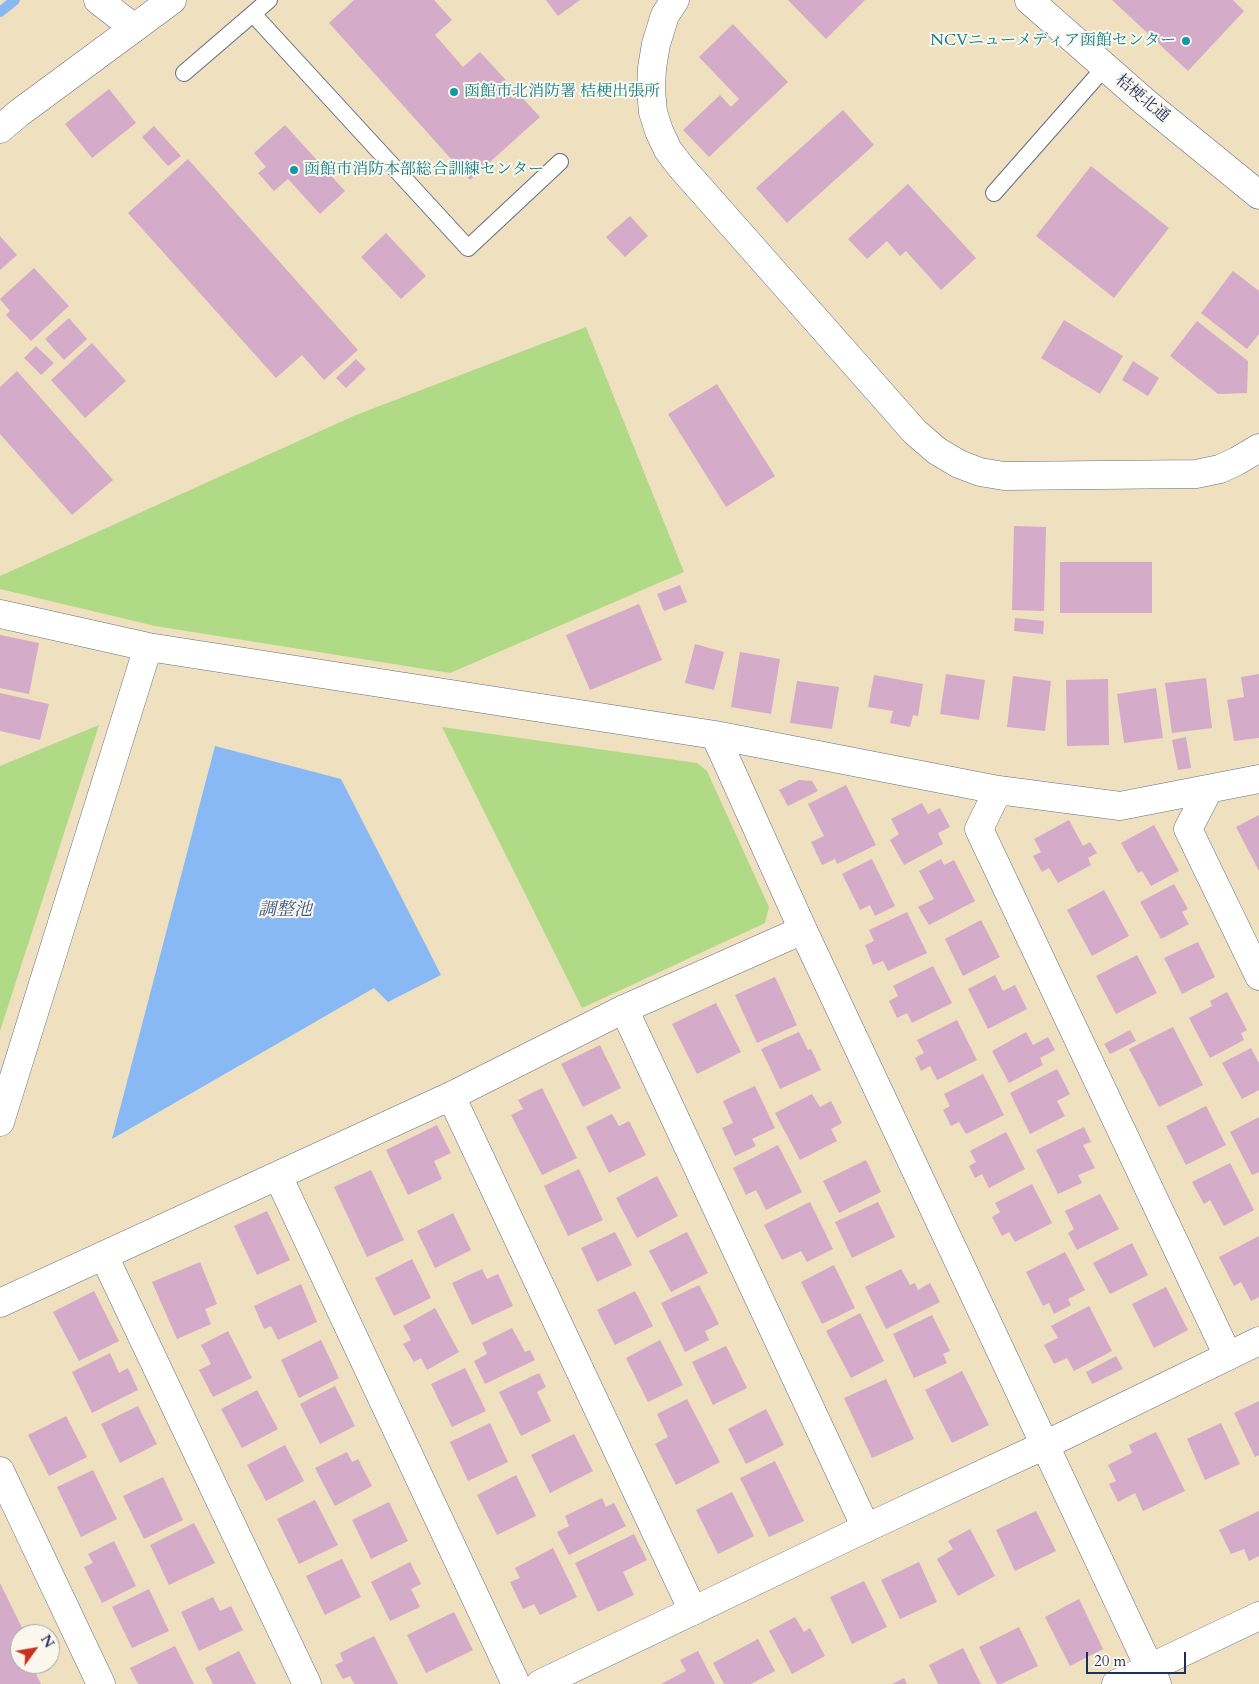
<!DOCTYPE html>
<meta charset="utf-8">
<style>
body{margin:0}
#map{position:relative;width:1259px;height:1684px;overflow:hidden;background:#efe0c0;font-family:Cardo,serif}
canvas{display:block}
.north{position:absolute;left:10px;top:1624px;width:50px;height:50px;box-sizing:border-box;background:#fbf7ec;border:1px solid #a1a7b3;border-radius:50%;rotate:58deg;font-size:14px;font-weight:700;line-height:20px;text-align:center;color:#1b2f5e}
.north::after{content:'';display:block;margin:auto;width:18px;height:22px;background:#c8321e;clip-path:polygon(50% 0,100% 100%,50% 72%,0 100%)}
.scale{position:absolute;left:1086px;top:1652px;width:100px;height:22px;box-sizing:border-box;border:2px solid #1b2f5e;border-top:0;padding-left:6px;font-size:15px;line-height:18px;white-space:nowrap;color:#1b2f5e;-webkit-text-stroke:4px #fbf7ec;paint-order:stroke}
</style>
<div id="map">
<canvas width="1259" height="1684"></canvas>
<div class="north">N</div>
<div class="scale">20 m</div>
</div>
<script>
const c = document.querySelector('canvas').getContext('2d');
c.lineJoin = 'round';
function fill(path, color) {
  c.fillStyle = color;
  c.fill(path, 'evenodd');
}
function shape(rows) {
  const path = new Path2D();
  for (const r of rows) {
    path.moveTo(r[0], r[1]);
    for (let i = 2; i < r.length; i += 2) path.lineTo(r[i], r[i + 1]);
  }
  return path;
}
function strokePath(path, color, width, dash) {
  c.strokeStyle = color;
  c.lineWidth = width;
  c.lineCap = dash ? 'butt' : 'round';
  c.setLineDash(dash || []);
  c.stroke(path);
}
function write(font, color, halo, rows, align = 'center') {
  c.font = font + ' Cardo,"Noto Serif JP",serif';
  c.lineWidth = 4;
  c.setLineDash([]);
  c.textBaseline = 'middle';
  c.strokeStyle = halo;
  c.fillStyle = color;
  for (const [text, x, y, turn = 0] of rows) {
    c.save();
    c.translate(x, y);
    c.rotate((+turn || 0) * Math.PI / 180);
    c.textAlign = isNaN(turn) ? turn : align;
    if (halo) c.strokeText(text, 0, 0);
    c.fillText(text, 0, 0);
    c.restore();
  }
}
fill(shape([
 [586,327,684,572,450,673,155,626,0,589,0,576,356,415],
 [99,725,0,1031,0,766],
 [442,727,697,763,707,771,769,907,765,923,582,1008]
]), '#b0da85');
fill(shape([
 [215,746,341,779,441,975,388,1002,374,988,112,1139]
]), '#88b9f4');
strokePath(shape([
 [0,12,15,0]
]), '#88b9f4', 10);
fill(shape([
 [354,0,434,0,452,20,435,35,463,67,480,52,540,117,470,180,329,23],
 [546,0,580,0,558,16],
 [788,0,865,0,826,39],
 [1112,0,1233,0,1244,11,1188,71],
 [733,24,788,82,709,157,683,130,720,95,731,107,739,99,699,57],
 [109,89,136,123,92,158,65,124],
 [843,110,874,145,787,223,756,188],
 [285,125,345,191,320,214,288,179,274,191,258,173,266,167,254,153],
 [154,126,181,156,168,166,142,137],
 [188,159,358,350,324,380,302,355,276,378,128,213],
 [1091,166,1169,228,1114,298,1036,236],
 [908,184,976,258,941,290,906,251,900,256,887,241,867,259,848,239],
 [630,216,648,236,625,257,606,237],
 [386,233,426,276,401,299,361,257],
 [0,236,17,255,0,270],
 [34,268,69,306,31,341,6,315,10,311,0,299],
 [1233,271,1259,291,1259,334,1247,349,1201,313],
 [69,318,87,339,64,360,45,339],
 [1064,320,1123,356,1100,394,1041,358],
 [1197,321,1248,361,1247,393,1218,394,1170,356],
 [92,343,126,381,85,418,51,380],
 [36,346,54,363,41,375,24,358],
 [356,359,366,369,346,388,336,378],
 [1133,361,1159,378,1148,396,1122,380],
 [17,371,113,480,72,515,0,434,0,387],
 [717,384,775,476,726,507,668,414],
 [1014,526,1046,527,1044,611,1012,610],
 [1060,562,1152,562,1152,613,1060,613],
 [680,585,687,602,664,611,657,594],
 [639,604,662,660,590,690,566,635],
 [1015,618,1044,621,1043,634,1014,631],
 [0,635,39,643,29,694,0,688],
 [695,644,724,652,714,690,685,683],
 [740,652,780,659,771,714,731,707],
 [946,674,985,680,979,720,940,714],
 [1259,674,1259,738,1234,741,1227,700,1244,697,1241,677],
 [874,675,923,684,918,716,913,715,910,727,890,723,893,711,868,707],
 [1013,676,1051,681,1045,731,1007,727],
 [1206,678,1212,728,1172,733,1165,683],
 [1108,679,1109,745,1067,746,1066,680],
 [797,681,839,687,832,729,790,723],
 [1156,688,1163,738,1124,743,1117,694],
 [0,693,49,704,40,740,0,731],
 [1186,737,1191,768,1178,770,1172,740],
 [799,780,812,781,818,791,788,806,779,790],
 [846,785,876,845,837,864,835,859,822,865,811,842,824,836,808,804],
 [922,803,928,814,940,808,950,827,938,833,943,844,904,865,890,840,899,834,891,819],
 [1259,815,1259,871,1236,827],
 [1069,820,1083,846,1090,842,1097,853,1088,858,1091,865,1058,883,1049,868,1042,872,1033,856,1041,852,1034,839],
 [1154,825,1179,871,1151,886,1142,871,1138,873,1121,843],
 [872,859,895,906,875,916,870,905,860,910,842,874],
 [941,859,944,865,954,860,975,901,929,925,918,907,934,899,919,871],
 [1174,884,1188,909,1182,912,1189,924,1161,939,1140,902],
 [1104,890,1129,936,1092,956,1067,910],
 [907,912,927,953,888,971,883,961,873,965,865,945,874,941,869,930],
 [981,920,1000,957,963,976,945,939],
 [1198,942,1215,977,1182,994,1164,958],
 [1137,955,1157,993,1116,1014,1096,976],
 [933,966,952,1003,912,1023,907,1013,897,1018,889,1001,898,996,893,986],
 [995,975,1003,991,1015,985,1027,1009,988,1029,968,989],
 [775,977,797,1025,757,1043,735,995],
 [1227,992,1247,1030,1241,1033,1244,1040,1210,1058,1189,1018,1212,1006,1210,1001],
 [716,1003,741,1052,697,1074,672,1024],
 [957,1020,977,1060,937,1080,930,1066,921,1071,915,1058,924,1053,917,1040],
 [1173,1027,1203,1085,1159,1107,1129,1049],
 [1130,1030,1136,1041,1110,1054,1104,1044],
 [799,1032,808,1050,811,1049,821,1070,780,1089,761,1049],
 [1026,1032,1033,1045,1048,1037,1055,1050,1040,1058,1043,1065,1009,1083,992,1051],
 [600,1045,621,1088,583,1107,561,1064],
 [1251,1048,1259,1063,1259,1090,1242,1099,1222,1063],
 [1057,1069,1070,1094,1057,1101,1065,1116,1030,1134,1010,1093],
 [983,1074,1004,1115,966,1134,959,1122,951,1126,943,1110,950,1106,944,1094],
 [755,1086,775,1128,752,1139,756,1146,735,1156,722,1128,733,1123,723,1101],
 [542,1088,577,1158,542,1175,511,1115,523,1109,518,1100],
 [812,1094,820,1107,831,1101,842,1123,831,1129,837,1141,800,1160,775,1113],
 [1206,1106,1226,1145,1186,1165,1166,1126],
 [612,1114,619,1126,629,1121,646,1155,609,1173,586,1127],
 [1259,1117,1259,1172,1252,1175,1230,1132],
 [437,1125,451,1153,434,1161,442,1179,408,1195,386,1150],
 [1084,1127,1091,1142,1083,1145,1095,1168,1078,1175,1082,1183,1058,1194,1036,1150],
 [1006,1132,1025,1169,989,1188,982,1174,975,1178,969,1166,976,1162,970,1151],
 [778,1145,802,1192,766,1210,756,1190,746,1195,733,1168],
 [866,1160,881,1192,839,1213,823,1181],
 [1230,1163,1254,1210,1224,1226,1210,1200,1204,1204,1192,1182],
 [579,1169,603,1220,568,1236,544,1186],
 [371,1170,404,1240,367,1257,334,1187],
 [657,1176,678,1216,637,1238,616,1198],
 [1032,1184,1052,1223,1015,1242,1009,1232,1002,1236,992,1217,1000,1212,995,1203],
 [1100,1194,1119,1229,1077,1250,1068,1233,1074,1229,1065,1211],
 [810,1202,833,1249,807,1262,801,1251,782,1260,764,1225],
 [878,1202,895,1237,852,1258,835,1222],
 [267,1211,290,1260,257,1275,234,1226],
 [453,1213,471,1250,435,1268,417,1231],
 [615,1232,632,1265,597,1282,581,1248],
 [687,1232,708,1273,671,1292,649,1251],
 [1259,1236,1259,1297,1251,1301,1241,1282,1234,1286,1219,1257],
 [1132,1243,1148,1275,1110,1294,1093,1263],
 [1065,1252,1085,1290,1068,1299,1071,1305,1054,1314,1049,1303,1043,1306,1026,1272],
 [412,1259,431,1298,394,1316,375,1278],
 [200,1262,217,1304,205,1309,211,1324,177,1339,152,1282],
 [834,1265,855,1308,822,1324,801,1282],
 [482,1269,487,1279,498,1274,513,1306,472,1325,452,1283],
 [901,1269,910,1285,915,1283,918,1290,930,1283,940,1302,886,1329,865,1287],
 [301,1284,317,1322,278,1340,271,1326,264,1329,254,1306],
 [699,1285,719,1324,705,1331,709,1340,685,1352,661,1303],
 [1166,1287,1188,1330,1154,1348,1132,1304],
 [94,1291,119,1341,79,1361,53,1312],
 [635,1291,653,1326,615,1345,597,1310],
 [1089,1306,1112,1351,1074,1371,1067,1358,1054,1364,1044,1345,1058,1338,1051,1326],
 [435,1308,459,1352,427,1370,421,1358,414,1362,403,1344,411,1340,403,1326],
 [860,1313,884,1361,851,1378,826,1331],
 [932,1315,950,1351,943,1354,947,1363,914,1378,893,1334],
 [512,1328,525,1352,530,1350,535,1360,485,1384,474,1361,487,1354,482,1343],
 [228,1331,252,1378,213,1397,199,1370,211,1364,201,1345],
 [321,1340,339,1378,299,1398,281,1360],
 [660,1340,683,1385,648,1402,626,1358],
 [726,1346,747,1388,713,1405,692,1362],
 [110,1353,119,1373,128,1368,138,1390,92,1413,72,1372],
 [1116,1356,1123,1369,1092,1384,1086,1372],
 [465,1368,486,1411,452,1427,431,1384],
 [962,1371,989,1425,952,1443,925,1390],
 [539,1373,546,1387,537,1392,551,1421,521,1436,499,1392],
 [886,1379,914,1439,872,1458,844,1398],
 [335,1386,355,1426,320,1444,300,1404],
 [257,1390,278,1429,242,1448,221,1409],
 [687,1399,720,1462,676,1485,655,1444,668,1437,657,1414],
 [1259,1401,1259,1455,1255,1457,1234,1413],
 [138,1406,157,1444,120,1463,101,1424],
 [766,1409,784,1445,746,1464,728,1429],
 [66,1416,87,1457,49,1476,28,1435],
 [490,1423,508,1462,468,1481,450,1442],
 [1221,1423,1240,1464,1205,1480,1187,1439],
 [1156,1432,1185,1491,1143,1511,1135,1493,1118,1502,1109,1484,1116,1481,1108,1465,1132,1453,1129,1445],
 [574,1434,593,1471,550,1493,531,1455],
 [285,1445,304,1481,266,1501,247,1465],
 [347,1452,352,1462,358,1459,372,1486,335,1506,315,1468],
 [775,1461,804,1521,769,1537,740,1478],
 [93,1470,117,1519,81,1537,57,1487],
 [516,1475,536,1516,497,1535,477,1495],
 [163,1477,183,1520,144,1539,123,1496],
 [732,1492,754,1536,718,1554,696,1510],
 [602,1498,606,1507,614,1503,626,1526,569,1555,557,1532,569,1526,565,1516],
 [315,1500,338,1545,299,1564,277,1519],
 [389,1502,408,1541,371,1559,352,1520],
 [1036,1511,1056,1551,1015,1571,996,1530],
 [1259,1511,1259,1556,1249,1561,1244,1549,1231,1554,1219,1530],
 [194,1523,215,1563,169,1585,150,1545],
 [970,1529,995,1576,958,1596,937,1559,953,1549,948,1541],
 [634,1534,647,1560,623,1572,634,1595,598,1612,575,1563],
 [114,1541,136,1586,102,1603,84,1567,93,1563,88,1554],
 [553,1548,577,1597,540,1615,534,1604,523,1609,510,1582,520,1578,515,1568],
 [342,1559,361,1597,325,1615,306,1576],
 [410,1562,421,1584,411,1589,420,1607,390,1621,371,1582],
 [919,1562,937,1602,900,1619,881,1580],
 [864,1581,887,1627,852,1644,830,1597],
 [0,1583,25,1634,20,1634,20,1664,31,1664,41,1684,0,1684],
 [149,1589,169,1631,132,1648,112,1607],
 [213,1597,220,1611,231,1606,243,1630,199,1651,181,1612],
 [1079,1599,1103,1649,1070,1666,1045,1617],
 [454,1612,473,1650,426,1673,407,1635],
 [795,1617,804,1632,810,1628,825,1656,792,1674,769,1631],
 [1019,1627,1038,1666,1001,1684,997,1684,979,1647],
 [374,1636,398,1684,354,1684,350,1676,343,1679,335,1665,343,1661,340,1653],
 [758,1639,775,1671,751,1684,724,1684,713,1663],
 [175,1646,194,1684,138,1684,130,1668],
 [963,1648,981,1684,938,1684,929,1665],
 [239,1651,256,1684,213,1684,205,1668],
 [698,1651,715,1684,661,1684,686,1671,680,1660],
 [904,1678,907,1684,892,1684]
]), '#d4abc9');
const lane = shape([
 [253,14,468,248,560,162],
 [184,73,269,0],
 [994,193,1105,67]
]);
const street = shape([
 [98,0,134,28],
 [675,0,665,15,656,44,652,68,651,90,653,112,659,131,668,150,681,167,915,432,937,451,959,464,980,472,1004,476,1196,474,1220,469,1237,461,1259,448],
 [0,614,148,647,715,735,998,790,1120,806,1259,779],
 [715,735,803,930,1157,1684],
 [1209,789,1188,829,1259,976],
 [998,790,979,829,1228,1356],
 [624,1009,866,1528],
 [451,1096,693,1611],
 [0,1122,148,647],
 [278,1176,516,1684],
 [104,1256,307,1684],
 [0,1303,451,1096,624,1009,803,930],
 [0,1471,101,1684],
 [1116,1684,1259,1616]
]);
const secondary = shape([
 [1029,0,1145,102,1259,195],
 [0,129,19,113,172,0],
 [540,1684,866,1528,1045,1445,1259,1341]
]);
strokePath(lane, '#656d80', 18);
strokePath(street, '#656d80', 29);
strokePath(secondary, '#656d80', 29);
strokePath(lane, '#fff', 16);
strokePath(street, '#fff', 28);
strokePath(secondary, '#fff', 28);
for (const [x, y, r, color] of [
 [1186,41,5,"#0f9aa8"],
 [454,92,5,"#0f9aa8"],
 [294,170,5,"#0f9aa8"]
]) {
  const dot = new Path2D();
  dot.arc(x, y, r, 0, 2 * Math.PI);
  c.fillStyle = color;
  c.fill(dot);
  strokePath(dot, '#fbf7ec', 2);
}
write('16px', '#0d838f', '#fbf7ec', [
 ["NCVニューメディア函館センター",1176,41,"right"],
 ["函館市北消防署 桔梗出張所",464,92],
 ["函館市消防本部総合訓練センター",304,170]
], 'left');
write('16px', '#1b2f5e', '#fbf7ec', [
 ["桔梗北通",1142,99,40]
]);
write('italic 18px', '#3c588b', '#fbf7ec', [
 ["調整池",285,911]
]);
</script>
